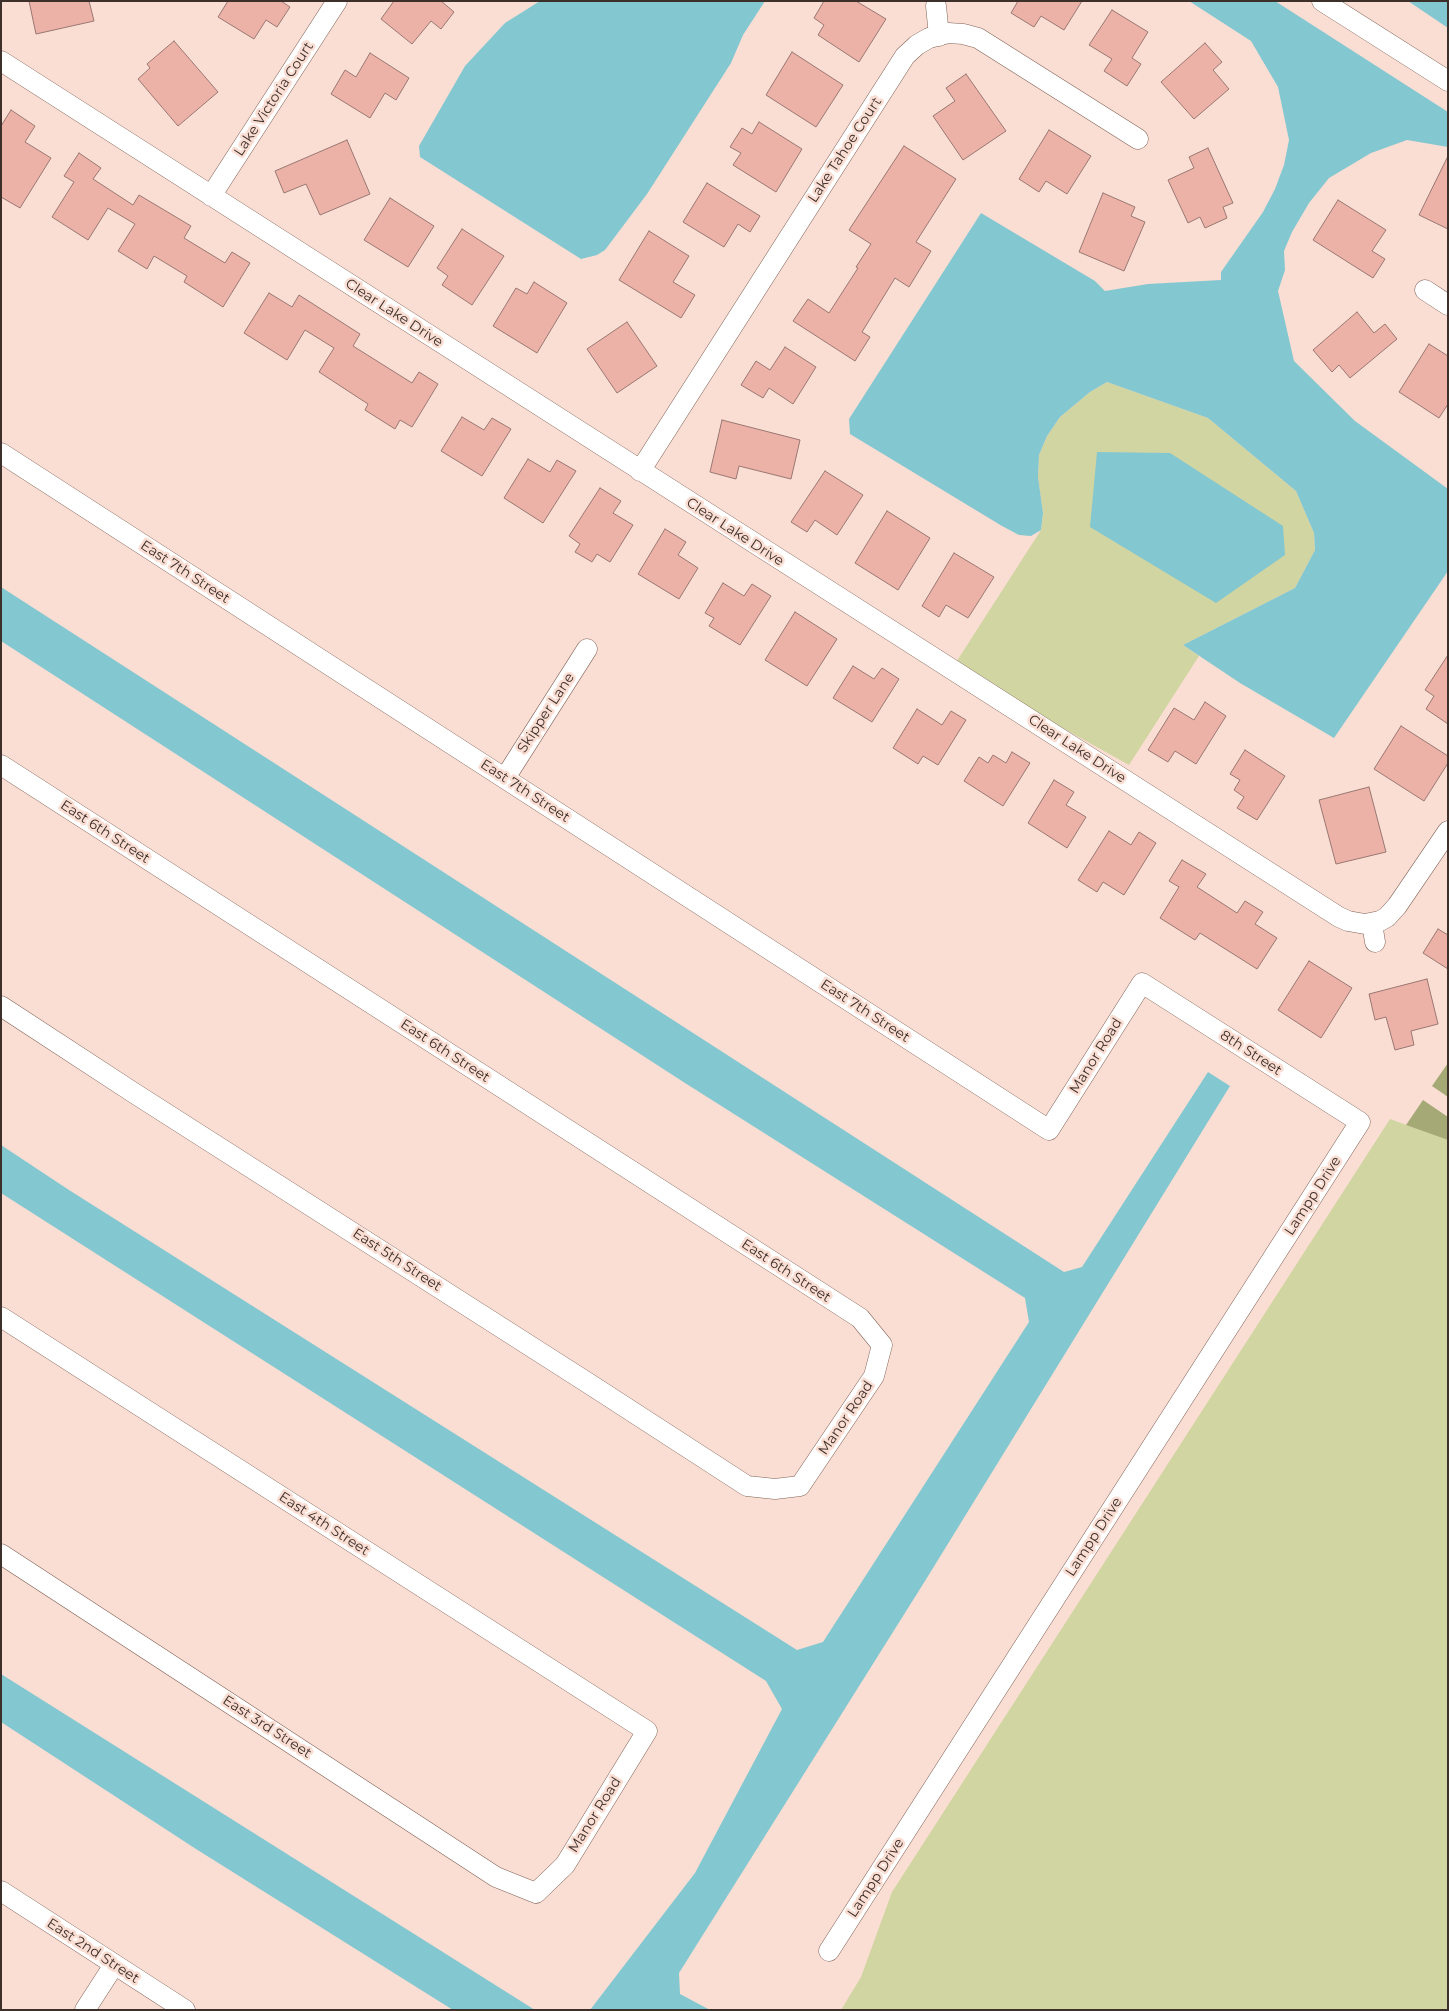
<!DOCTYPE html>
<style>
body{margin:0}
#map{position:relative;width:1449px;height:2011px;overflow:hidden;background:#faded3;font-family:Montserrat,sans-serif}
canvas{display:block}
.frame{position:absolute;inset:0;border:2px solid #3d2f2a;pointer-events:none}
</style>
<div id="map">
<canvas width="1449" height="2011"></canvas>
<div class="frame"></div>
</div>
<script>
const c = document.querySelector('canvas').getContext('2d');
c.lineJoin = 'round';
function fill(path, color) {
  c.fillStyle = color;
  c.fill(path, 'evenodd');
}
function shape(rows) {
  const path = new Path2D();
  for (const r of rows) {
    path.moveTo(r[0], r[1]);
    for (let i = 2; i < r.length; i += 2) path.lineTo(r[i], r[i + 1]);
  }
  return path;
}
function strokePath(path, color, width, dash) {
  c.strokeStyle = color;
  c.lineWidth = width;
  c.lineCap = dash ? 'butt' : 'round';
  c.setLineDash(dash || []);
  c.stroke(path);
}
function write(font, color, halo, rows, align = 'center') {
  c.font = font + ' Montserrat,sans-serif';
  c.lineWidth = 5;
  c.setLineDash([]);
  c.textBaseline = 'middle';
  c.strokeStyle = halo;
  c.fillStyle = color;
  for (const [text, x, y, turn = 0] of rows) {
    c.save();
    c.translate(x, y);
    c.rotate((+turn || 0) * Math.PI / 180);
    c.textAlign = isNaN(turn) ? turn : align;
    if (halo) c.strokeText(text, 0, 0);
    c.fillText(text, 0, 0);
    c.restore();
  }
}
fill(shape([
 [1107,382,1208,418,1296,491,1314,533,1315,550,1295,588,1183,645,1199,656,1129,765,953,667,1041,530,1043,513,1038,477,1039,455,1047,436,1060,417,1090,392],
 [1390,1119,1448,1140,1448,2010,841,2010,861,1977,892,1892]
]), '#d1d5a2');
fill(shape([
 [1448,1063,1448,1097,1432,1086],
 [1423,1100,1448,1117,1448,1140,1406,1125]
]), '#a5a976');
fill(shape([
 [540,1,765,1,743,35,731,63,647,194,605,250,597,255,581,259,420,157,419,146,465,66,505,23],
 [1189,1,1275,1,1448,112,1448,147,1407,140,1371,153,1329,178,1309,203,1292,232,1284,251,1285,270,1278,291,1294,361,1355,421,1448,489,1448,571,1334,738,1240,683,1183,645,1295,588,1315,550,1314,533,1296,491,1208,418,1107,382,1090,392,1060,417,1047,436,1039,455,1038,477,1043,513,1041,530,1031,536,1019,535,1002,526,850,434,849,419,981,213,1095,281,1105,291,1148,284,1221,280,1221,272,1263,212,1275,189,1284,165,1289,140,1278,87,1251,41],
 [1408,1,1448,1,1448,28],
 [1097,452,1170,453,1283,526,1285,555,1216,603,1090,527],
 [1,587,1064,1272,1082,1267,1208,1072,1230,1086,925,1581,679,1973,680,1994,710,2010,590,2010,695,1873,782,1709,766,1681,1,1193,1,1145,69,1190,797,1650,823,1642,1029,1322,1025,1298,685,1083,1,641],
 [1,1674,535,2010,453,2010,196,1849,1,1722]
]), '#83c7d1');
const building = shape([
 [29,1,89,1,94,21,36,34,29,1],
 [228,1,281,1,290,7,277,27,266,20,254,39,218,17,228,1],
 [394,1,441,1,454,12,441,29,431,21,412,44,381,19,394,1],
 [824,1,856,1,886,19,859,62,818,35,824,25,814,18,824,1],
 [1018,1,1082,1,1064,30,1041,16,1034,27,1011,13,1018,1],
 [1112,10,1148,32,1132,58,1141,64,1127,86,1104,71,1112,59,1089,45,1112,10],
 [174,41,218,92,178,126,138,79,150,68,147,64,174,41],
 [1205,43,1222,62,1213,70,1229,89,1194,119,1161,82,1205,43],
 [792,52,843,85,816,127,766,95,792,52],
 [370,53,409,78,396,100,385,93,370,118,331,94,345,70,356,77,370,53],
 [966,74,1006,131,963,160,933,116,955,101,946,88,966,74],
 [11,110,35,126,25,142,51,158,20,208,1,197,1,126,11,110],
 [759,122,802,149,776,192,733,165,741,153,730,147,742,128,752,134,759,122],
 [1049,130,1091,156,1067,194,1046,181,1039,192,1019,179,1049,130],
 [347,140,370,194,320,215,306,184,284,193,275,171,347,140],
 [904,146,956,179,916,242,931,251,909,287,895,278,862,332,870,337,855,361,793,321,808,299,829,313,858,268,856,267,871,244,849,230,904,146],
 [1208,148,1233,203,1223,207,1227,218,1205,228,1200,217,1188,223,1168,180,1194,168,1189,157,1208,148],
 [79,153,101,168,93,179,133,205,139,195,191,226,184,238,225,263,232,252,250,263,223,307,184,282,187,276,154,256,147,269,118,251,135,224,108,208,88,240,52,217,74,182,64,176,79,153],
 [1448,156,1448,229,1419,215,1448,156],
 [707,183,760,216,750,232,738,224,724,247,683,222,707,183],
 [1103,193,1135,207,1131,216,1145,222,1124,271,1079,252,1103,193],
 [390,198,434,226,408,267,364,240,390,198],
 [1338,200,1386,230,1372,251,1385,259,1373,278,1313,240,1338,200],
 [462,229,504,256,472,305,442,285,448,276,437,268,462,229],
 [649,231,689,256,673,282,695,295,681,318,619,280,649,231],
 [534,282,567,303,537,353,493,326,516,288,527,294,534,282],
 [269,293,292,307,299,295,360,334,353,346,412,383,419,372,438,384,412,427,400,420,395,429,365,410,368,404,319,372,334,348,305,330,287,360,244,333,269,293],
 [1357,312,1374,333,1385,324,1397,339,1350,378,1339,365,1332,372,1313,350,1357,312],
 [627,322,657,366,617,393,587,349,627,322],
 [1429,344,1448,356,1448,404,1439,418,1399,392,1429,344],
 [785,347,816,367,793,404,769,388,763,398,741,385,756,361,770,370,785,347],
 [462,417,484,430,492,418,511,429,482,476,441,451,462,417],
 [722,420,800,440,791,479,739,466,736,479,710,472,722,420],
 [528,459,550,472,557,460,576,471,543,523,504,498,528,459],
 [825,471,863,495,837,535,815,520,807,532,791,522,825,471],
 [600,488,621,501,613,513,633,525,610,562,597,554,592,562,575,552,580,544,569,536,600,488],
 [887,511,930,538,898,590,855,563,887,511],
 [665,529,686,542,678,555,698,568,679,599,638,574,665,529],
 [954,553,994,577,968,618,946,605,939,617,922,606,954,553],
 [723,583,744,596,752,584,771,596,740,645,709,626,714,618,705,613,723,583],
 [795,612,837,639,807,686,765,660,795,612],
 [1448,655,1448,724,1426,709,1434,696,1425,690,1448,655],
 [853,666,874,679,882,668,899,679,872,722,833,698,853,666],
 [1205,702,1226,716,1196,764,1175,751,1168,762,1148,750,1174,708,1194,720,1205,702],
 [917,709,942,725,951,711,966,720,938,765,923,756,918,764,893,748,917,709],
 [1401,726,1448,756,1448,763,1424,801,1374,769,1401,726],
 [1245,750,1285,776,1257,820,1237,808,1244,797,1234,790,1240,780,1230,774,1245,750],
 [1012,752,1030,763,1003,806,964,781,979,757,988,763,993,755,1006,763,1012,752],
 [1054,780,1074,792,1066,805,1086,817,1067,848,1028,823,1054,780],
 [1369,787,1386,852,1336,864,1319,800,1369,787],
 [1109,831,1131,845,1139,832,1156,843,1124,895,1103,882,1097,892,1078,880,1109,831],
 [1182,860,1206,874,1197,887,1237,913,1245,901,1263,912,1255,924,1277,938,1257,969,1200,933,1195,940,1160,918,1179,887,1169,881,1182,860],
 [1438,929,1448,935,1448,969,1423,953,1438,929],
 [1309,961,1352,988,1321,1038,1278,1010,1309,961],
 [1427,979,1438,1024,1411,1031,1414,1045,1395,1050,1386,1017,1375,1020,1369,994,1427,979]
]);
fill(building, '#ecb2a8');
strokePath(building, '#997771', 1);
const minor = shape([
 [1322,1,1448,81],
 [936,6,939,36],
 [1,61,1339,917,1348,921,1365,924,1380,921,1387,917,1397,906,1448,831],
 [211,196,337,1],
 [1425,290,1448,305],
 [1,453,1049,1130,1142,983,1360,1122,829,1951],
 [640,471,905,56,917,45,929,38,948,33,963,34,978,38,1138,139],
 [1,765,860,1318,882,1345,874,1376,800,1486,775,1489,747,1486,588,1383,134,1093,1,1006],
 [505,778,587,649],
 [1372,923,1375,942],
 [1,1317,647,1731,565,1865,536,1893,496,1877,1,1554],
 [1,1891,185,2010],
 [85,2010,114,1965]
]);
strokePath(minor, '#816257', 21);
strokePath(minor, '#fff', 20);
write('14px', '#3d2f2a', '#faded3', [
 ["Lake Victoria Court",274,99,-57],
 ["Lake Tahoe Court",845,150,-57],
 ["Clear Lake Drive",394,313,33],
 ["Clear Lake Drive",735,532,33],
 ["East 7th Street",185,572,33],
 ["Skipper Lane",546,713,-57],
 ["Clear Lake Drive",1077,749,33],
 ["East 7th Street",525,791,33],
 ["East 6th Street",105,832,33],
 ["East 7th Street",865,1011,33],
 ["East 6th Street",445,1051,33],
 ["8th Street",1251,1053,33],
 ["Manor Road",1096,1056,-58],
 ["Lampp Drive",1313,1196,-57],
 ["East 5th Street",397,1260,33],
 ["East 6th Street",786,1271,33],
 ["Manor Road",846,1418,-56],
 ["East 4th Street",324,1524,33],
 ["Lampp Drive",1094,1537,-57],
 ["East 3rd Street",267,1727,33],
 ["Manor Road",595,1815,-58],
 ["Lampp Drive",876,1878,-57],
 ["East 2nd Street",93,1951,33]
]);
</script>
